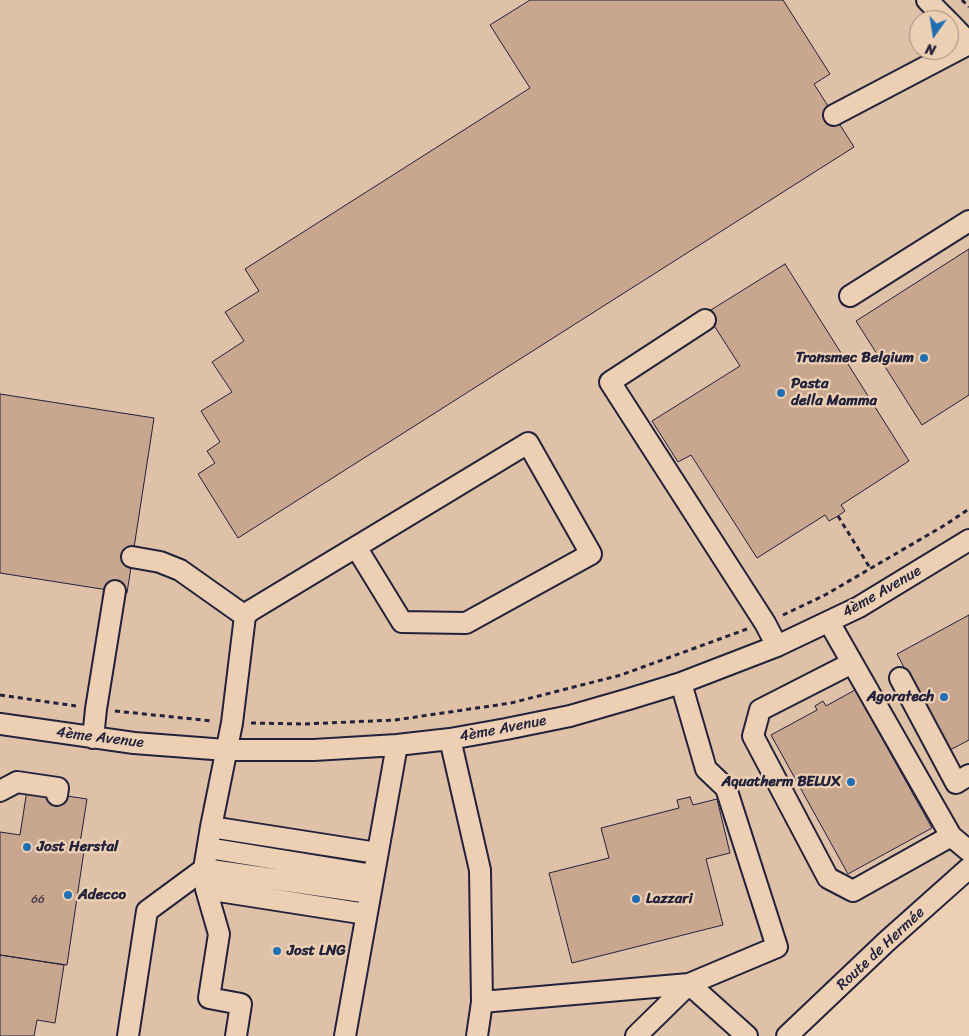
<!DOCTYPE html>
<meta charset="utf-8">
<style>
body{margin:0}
#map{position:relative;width:969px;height:1036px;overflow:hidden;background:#edd0b4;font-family:Sriracha,sans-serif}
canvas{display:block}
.north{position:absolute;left:909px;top:10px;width:50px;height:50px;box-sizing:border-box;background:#edd0b4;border:1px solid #9c8a84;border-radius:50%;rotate:193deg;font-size:14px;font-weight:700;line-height:20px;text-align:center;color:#22223b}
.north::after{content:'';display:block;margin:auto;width:18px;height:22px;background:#1f6fb2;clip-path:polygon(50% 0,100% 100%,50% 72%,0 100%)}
</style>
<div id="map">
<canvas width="969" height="1036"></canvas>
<div class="north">N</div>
</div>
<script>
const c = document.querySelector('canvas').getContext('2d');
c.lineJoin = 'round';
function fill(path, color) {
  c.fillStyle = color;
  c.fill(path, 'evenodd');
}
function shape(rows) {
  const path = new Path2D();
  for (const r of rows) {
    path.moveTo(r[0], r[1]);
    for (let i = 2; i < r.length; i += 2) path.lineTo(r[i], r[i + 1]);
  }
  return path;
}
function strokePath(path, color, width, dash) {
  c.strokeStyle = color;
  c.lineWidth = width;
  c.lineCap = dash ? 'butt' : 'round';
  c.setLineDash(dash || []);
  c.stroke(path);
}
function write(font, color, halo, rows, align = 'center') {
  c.font = font + ' Sriracha,sans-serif';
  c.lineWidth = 4.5;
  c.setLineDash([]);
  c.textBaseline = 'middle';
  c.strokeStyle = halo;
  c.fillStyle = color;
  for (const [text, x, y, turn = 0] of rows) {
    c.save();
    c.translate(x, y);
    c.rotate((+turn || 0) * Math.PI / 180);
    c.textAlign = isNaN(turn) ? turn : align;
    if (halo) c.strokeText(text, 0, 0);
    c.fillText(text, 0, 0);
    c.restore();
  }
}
fill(shape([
 [0,0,969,0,969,864,774,1036,0,1036],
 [919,20,949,20,949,50,919,50]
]), '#dec1a7');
const building = shape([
 [530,0,783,0,830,74,814,84,854,147,238,538,198,474,215,463,207,451,220,442,201,411,232,392,212,362,244,341,225,312,259,291,245,269,530,88,490,25,530,0],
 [969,249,969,395,922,425,856,321,969,249],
 [785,264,909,461,841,505,845,511,838,516,829,521,825,515,757,558,691,455,678,462,652,421,740,366,706,313,785,264],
 [0,394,154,418,127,593,0,573,0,394],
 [969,615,969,740,948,751,897,654,969,615],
 [855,690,932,828,848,874,771,735,817,710,815,706,823,701,826,706,855,690],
 [27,790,87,799,80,843,85,844,67,965,0,955,0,832,20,835,27,790],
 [690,797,693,805,717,799,730,853,706,859,723,925,572,963,549,873,609,858,601,828,679,808,677,800,690,797],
 [0,955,64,965,55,1023,37,1020,34,1036,0,1036,0,955]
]);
fill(building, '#c9a78f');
strokePath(building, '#22223b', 1);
const minor = shape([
 [927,0,947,20],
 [949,22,969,43],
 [834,115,969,44],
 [850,296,969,221],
 [705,320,610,382,765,623,777,646],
 [132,557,160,562,180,570,245,616],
 [829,622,951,836,969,851],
 [852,663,760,710,753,736,828,878,853,891,951,836],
 [900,678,956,783,969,775],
 [0,724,134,743,226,750,314,750,397,745,450,739,506,729,570,716,629,699,681,683,777,646,859,607,969,540],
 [93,738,96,709,115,591],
 [450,739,480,870,482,1002,689,984,777,947,726,788,706,769,681,683],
 [0,791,17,782,58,788,57,795],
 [211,827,377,853],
 [208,848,373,875],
 [206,889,366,914],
 [128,1036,147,911,204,869,370,893],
 [236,1036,241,1004,209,998,219,934,206,889,204,869,211,827,232,723,245,616,250,611,356,547,528,443,591,554,466,623,402,622,356,547],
 [345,1036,397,745],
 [477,1036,482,1002],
 [636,1036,689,984,747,1036],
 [787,1036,886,942,969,868]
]);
strokePath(minor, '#22223b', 24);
strokePath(shape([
 [962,0,969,7],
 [838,516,870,568],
 [783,615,825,595,945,525,969,509],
 [0,695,76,706],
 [115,711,213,721],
 [251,723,304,724,395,720,511,703,621,675,747,629]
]), '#22223b', 3, [5, 4]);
strokePath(minor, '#edd0b4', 20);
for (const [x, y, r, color] of [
 [924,358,5,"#1f6fb2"],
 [781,393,5,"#1f6fb2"],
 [944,697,5,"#1f6fb2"],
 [851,782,5,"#1f6fb2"],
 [27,847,5,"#1f6fb2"],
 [68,895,5,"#1f6fb2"],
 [636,899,5,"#1f6fb2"],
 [277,951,5,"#1f6fb2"]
]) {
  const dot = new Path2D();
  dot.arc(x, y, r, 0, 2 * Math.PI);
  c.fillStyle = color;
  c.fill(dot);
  strokePath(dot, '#edd0b4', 2);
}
write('12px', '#4c4350', null, [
 ["66",38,900]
]);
write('bold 15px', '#22223b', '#edd0b4', [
 ["Transmec Belgium",914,358,"right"],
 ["Pasta",791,384],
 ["della Mamma",791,401],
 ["Agoratech",934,697,"right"],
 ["Aquatherm BELUX",841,782,"right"],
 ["Jost Herstal",37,847],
 ["Adecco",78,895],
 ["Lazzari",646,899],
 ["Jost LNG",287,951]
], 'left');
write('15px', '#22223b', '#edd0b4', [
 ["4ème Avenue",882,592,-30],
 ["4ème Avenue",503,729,-11],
 ["4ème Avenue",100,738,7],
 ["Route de Hermée",881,949,-43]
]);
</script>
